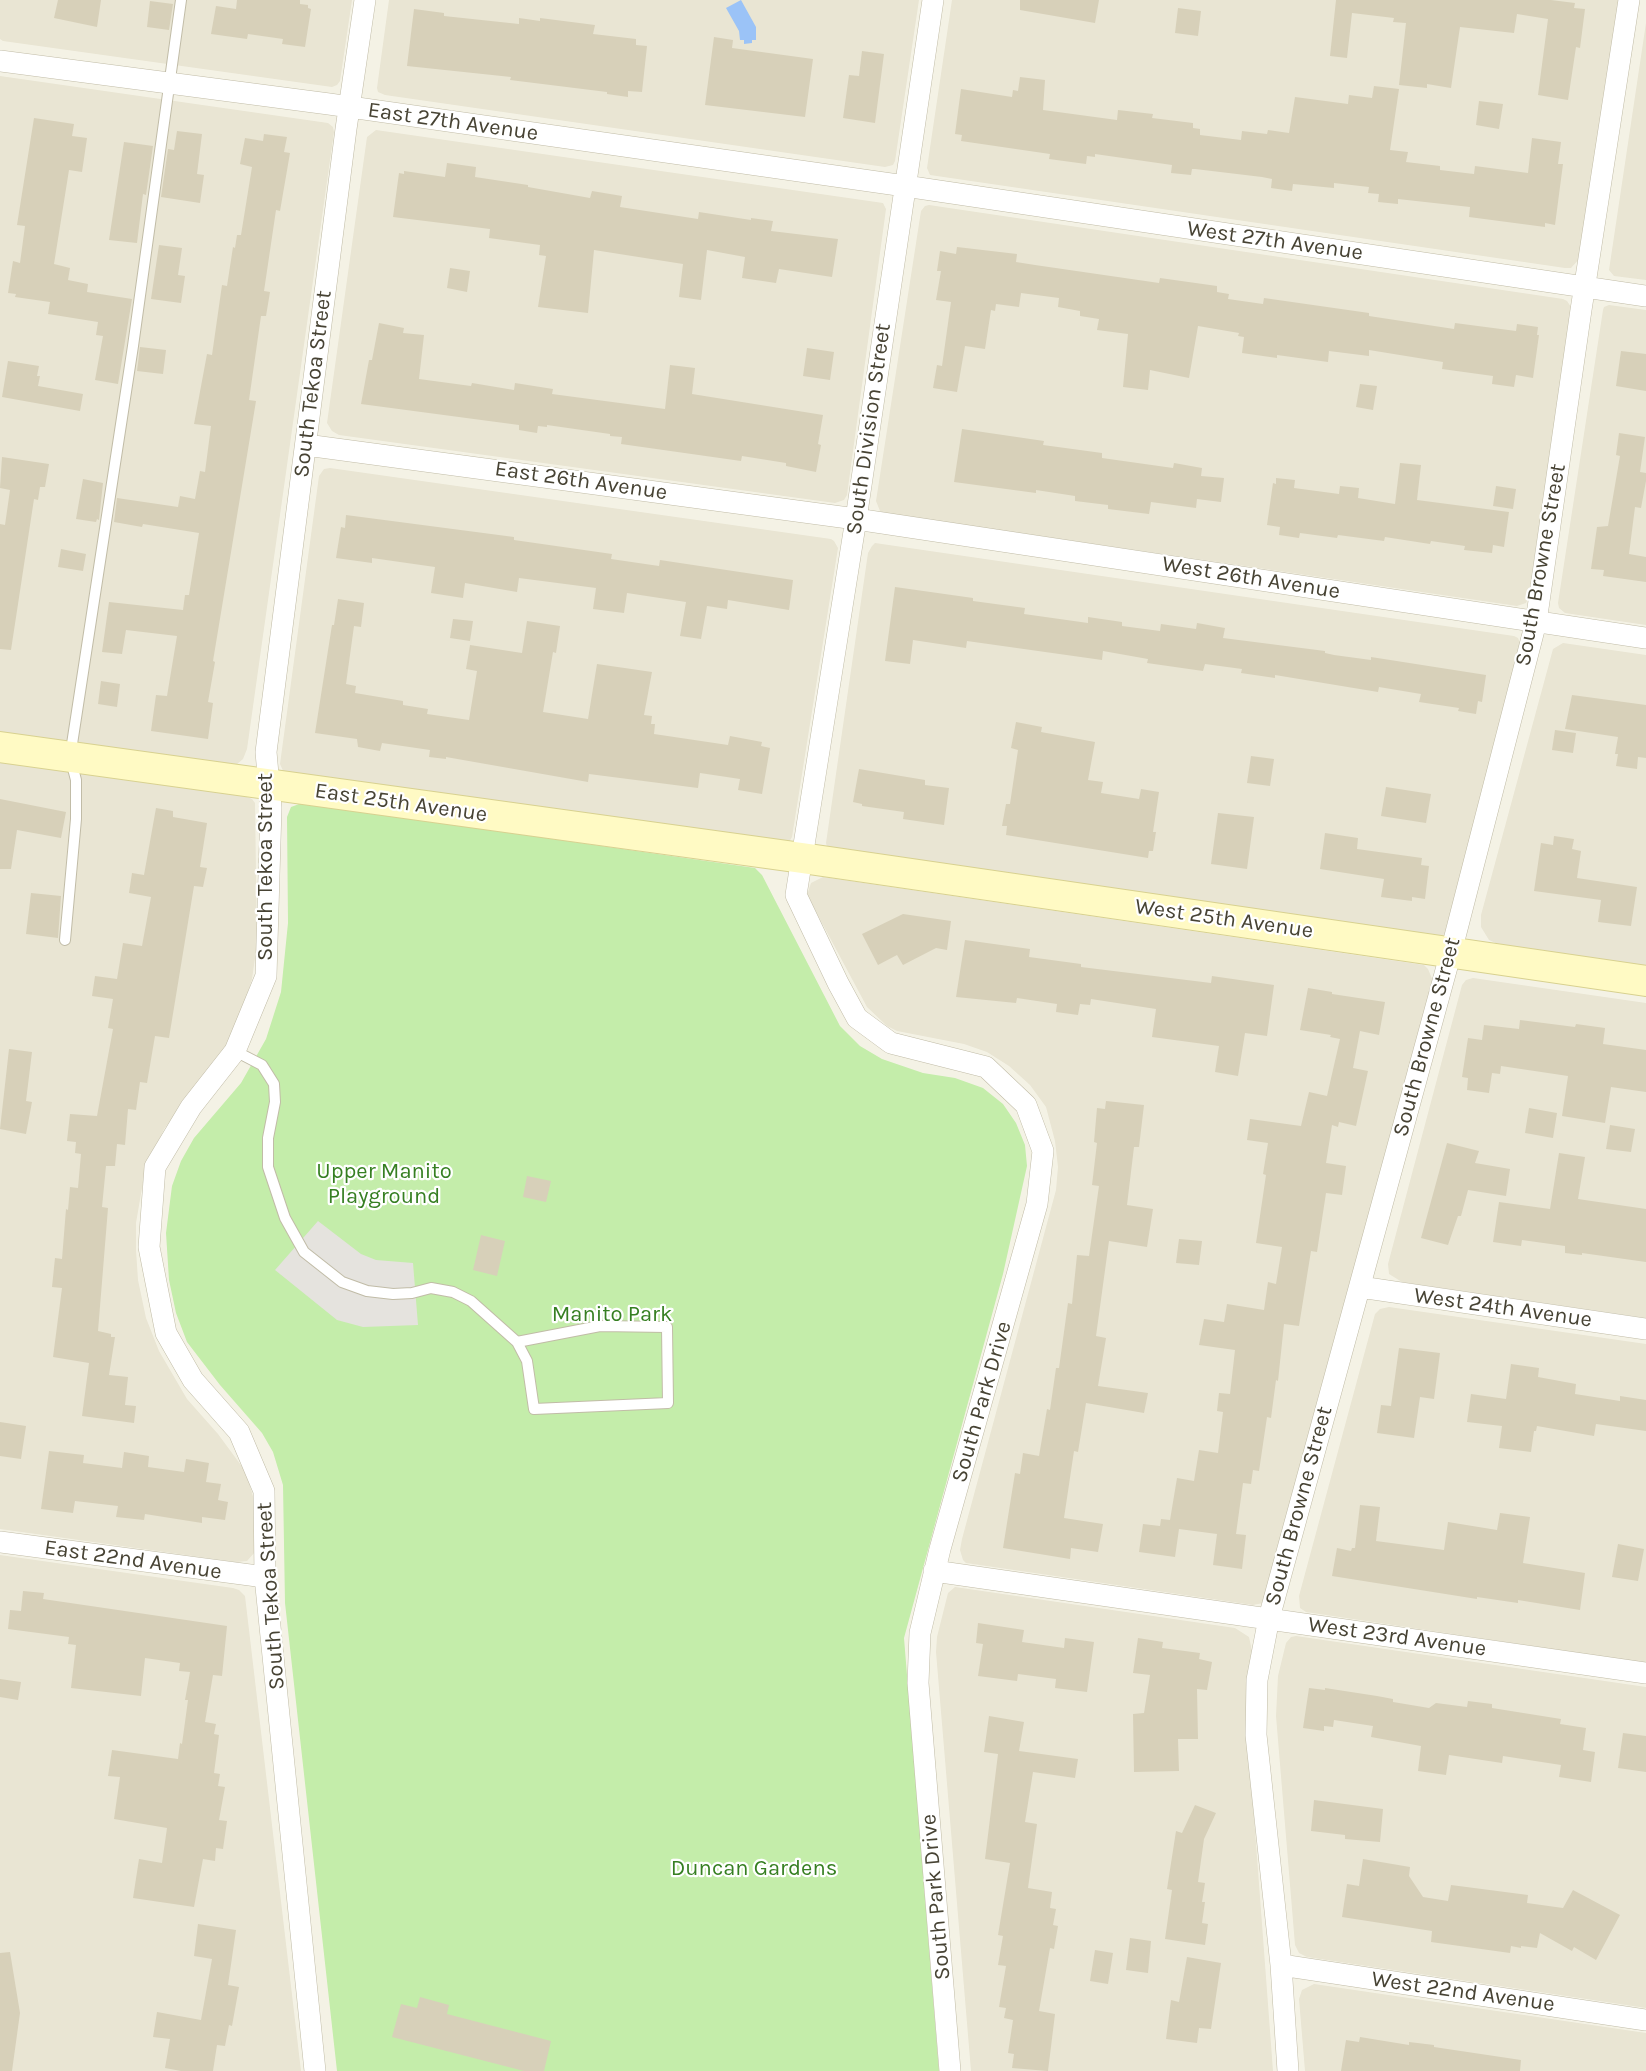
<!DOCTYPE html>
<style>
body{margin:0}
canvas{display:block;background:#f4f2e5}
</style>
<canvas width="1646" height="2071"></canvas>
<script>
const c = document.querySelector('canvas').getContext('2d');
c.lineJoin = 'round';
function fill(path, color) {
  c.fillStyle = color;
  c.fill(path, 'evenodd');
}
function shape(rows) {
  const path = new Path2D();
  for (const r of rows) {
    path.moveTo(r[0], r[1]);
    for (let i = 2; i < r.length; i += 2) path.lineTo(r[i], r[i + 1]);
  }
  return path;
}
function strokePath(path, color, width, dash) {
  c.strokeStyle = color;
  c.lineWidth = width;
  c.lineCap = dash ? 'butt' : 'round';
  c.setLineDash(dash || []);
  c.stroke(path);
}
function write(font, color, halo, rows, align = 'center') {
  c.font = font + ' Karla,sans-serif';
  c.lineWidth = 4.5;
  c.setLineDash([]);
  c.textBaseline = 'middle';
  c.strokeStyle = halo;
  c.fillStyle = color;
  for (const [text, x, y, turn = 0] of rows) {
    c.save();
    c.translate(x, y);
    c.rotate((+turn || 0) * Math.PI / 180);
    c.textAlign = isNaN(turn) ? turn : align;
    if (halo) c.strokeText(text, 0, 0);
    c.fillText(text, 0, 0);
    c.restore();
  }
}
fill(shape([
 [0,0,352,0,340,81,337,85,332,87,3,41,0,39],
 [389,0,919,0,895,161,893,165,885,167,385,95,378,92,377,88],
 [952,0,1620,0,1580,258,1571,268,1565,268,930,175,927,168],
 [1646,23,1646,280,1614,276,1609,270],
 [0,76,328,123,333,127,334,132,247,749,243,759,236,765,0,734],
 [376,130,883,203,886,209,847,495,844,500,835,503,339,435,332,431,327,423,367,137],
 [929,205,1563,299,1567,301,1571,307,1572,312,1528,599,1526,603,1517,606,884,513,880,511,876,501,921,211,925,206],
 [1609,305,1646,310,1646,625,1565,613,1559,608,1558,603,1603,310,1604,307],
 [330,468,831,539,834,541,838,548,792,837,789,842,284,773,280,764,319,476,324,469],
 [875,543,1514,636,1518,638,1522,648,1445,933,1442,937,827,847,826,843,868,553,872,546],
 [1563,643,1646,655,1646,967,1500,945,1489,940,1481,927,1481,915,1553,649],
 [0,760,237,793,252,799,255,803,257,944,252,979,233,1038,164,1129,148,1164,143,1182,136,1223,136,1250,138,1280,146,1318,159,1351,187,1399,218,1434,246,1472,256,1507,255,1552,247,1561,236,1562,0,1529],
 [823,877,1424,965,1428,969,1433,981,1263,1603,1253,1605,966,1563,963,1560,960,1550,962,1539,1056,1190,1058,1167,1055,1141,1046,1107,1030,1085,1009,1066,987,1052,964,1044,897,1031,887,1026,867,1007,807,895,811,883],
 [1473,978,1646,1003,1646,1318,1402,1282,1389,1274,1388,1264,1462,985,1466,980],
 [1389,1307,1646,1344,1646,1663,1306,1612,1300,1608,1299,1596,1375,1314,1380,1309],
 [0,1555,233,1588,239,1590,245,1596,301,2071,0,2071],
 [955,1587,1235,1628,1249,1637,1252,1651,1246,1685,1246,1710,1273,2071,971,2071,936,1652,937,1637,948,1593],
 [1296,1636,1646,1687,1646,2008,1307,1957,1299,1953,1295,1945,1276,1716,1278,1676,1286,1643,1291,1637],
 [1314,1984,1646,2033,1646,2071,1305,2071,1299,1999,1302,1990]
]), '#e9e5d3');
fill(shape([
 [302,803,755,868,762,875,840,1026,860,1046,882,1059,923,1073,955,1078,983,1088,1003,1104,1016,1123,1025,1145,1027,1166,1003,1274,904,1638,939,2071,337,2071,285,1603,283,1485,273,1452,262,1433,220,1385,187,1342,176,1313,169,1280,166,1233,172,1186,181,1161,194,1138,241,1083,266,1039,281,992,288,923,287,817,291,807]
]), '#c4edaa');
fill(shape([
 [318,1221,361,1254,376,1260,413,1263,418,1325,363,1327,337,1320,275,1270]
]), '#e5e3de');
fill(shape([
 [741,0,756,27,756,40,752,40,752,43,744,44,744,40,740,40,739,31,726,8]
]), '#9bc3f7');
fill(shape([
 [58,0,101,0,97,27,54,18],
 [237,0,300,0,300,4,308,5,308,8,311,9,305,47,282,44,283,39,248,34,247,39,211,34,216,6,236,9],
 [1020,0,1099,0,1095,23,1020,10],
 [1336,0,1551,0,1575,3,1574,8,1585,9,1580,48,1576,47,1568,100,1538,95,1548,19,1517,14,1514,33,1460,27,1451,88,1427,84,1427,88,1399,85,1406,23,1393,22,1394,18,1352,13,1347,58,1330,56],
 [150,1,173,4,169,30,147,27],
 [1178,8,1201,11,1198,36,1175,33],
 [414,9,444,13,444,16,519,24,519,18,540,21,540,18,595,25,593,34,636,39,636,45,647,46,642,92,628,91,628,97,607,94,607,92,510,80,511,77,407,66],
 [714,37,733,40,732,48,813,59,805,117,705,105],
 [862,51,884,54,875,123,843,118,849,75,859,76],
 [1020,77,1045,80,1043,110,1117,120,1118,110,1153,114,1152,118,1193,123,1193,128,1200,129,1200,135,1241,140,1242,131,1267,134,1268,130,1289,133,1295,97,1348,104,1349,95,1372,98,1374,86,1399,89,1390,150,1408,152,1406,162,1440,166,1440,170,1474,174,1475,166,1528,173,1532,138,1561,142,1558,164,1563,164,1555,225,1545,223,1545,227,1469,217,1470,207,1398,199,1398,204,1378,202,1379,194,1368,193,1369,187,1334,183,1334,188,1293,184,1292,191,1271,188,1272,179,1262,177,1195,169,1192,169,1191,175,1171,173,1172,165,1095,154,1095,157,1087,156,1086,164,1049,159,1050,154,961,141,962,135,955,134,961,89,1012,97,1013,90,1018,91],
 [1479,101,1503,104,1499,129,1476,125],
 [34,118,74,124,72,136,87,138,82,172,69,170,54,264,70,268,68,280,88,284,87,292,132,299,118,384,95,380,103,336,96,335,98,322,48,314,50,302,15,297,16,294,8,293,13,261,20,263,25,226,17,225],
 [177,131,202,134,197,174,204,175,200,203,161,197,168,149,174,150],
 [264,134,287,137,284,152,290,153,280,211,276,210,264,291,270,292,266,316,261,316,249,400,256,401,213,661,215,662,208,702,213,703,208,739,151,731,156,695,167,696,177,636,126,630,122,654,102,652,109,602,183,610,185,595,189,595,199,533,143,524,142,527,114,522,117,498,178,507,180,496,195,499,200,471,205,472,211,426,194,424,207,354,212,355,222,285,227,286,233,247,235,248,237,235,241,235,252,167,240,164,245,138,263,141],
 [124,142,153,146,146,195,143,194,137,243,109,240],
 [447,163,476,167,475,177,528,185,528,187,590,198,592,191,622,196,620,207,698,219,699,212,751,220,751,218,773,221,771,231,838,239,832,277,779,269,776,283,742,278,745,257,707,250,701,300,679,297,683,264,594,250,588,313,538,307,546,256,539,255,540,245,489,238,490,229,393,217,399,173,404,174,404,171,445,177],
 [159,245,182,248,178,275,185,276,181,303,151,299],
 [957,247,1017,254,1016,262,1035,265,1159,283,1160,278,1217,286,1217,292,1229,294,1228,299,1263,304,1264,298,1369,313,1369,316,1454,329,1455,323,1516,331,1517,324,1538,327,1537,335,1539,335,1533,378,1516,375,1514,387,1492,384,1493,376,1442,369,1443,362,1369,350,1369,356,1329,351,1328,362,1277,355,1277,358,1242,353,1244,337,1238,336,1239,333,1198,326,1189,378,1150,370,1148,390,1123,387,1128,334,1097,330,1099,319,1080,316,1080,311,1058,307,1059,298,1021,293,1019,307,996,304,995,311,991,310,985,349,965,346,957,392,933,388,937,365,942,366,951,302,936,300,941,271,937,271,940,251,956,254],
 [450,268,470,271,467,292,447,288],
 [379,323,404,328,403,333,424,335,419,379,471,386,472,383,514,390,515,383,553,389,552,394,665,409,670,365,695,368,692,394,823,415,818,444,821,445,816,472,786,466,786,463,742,456,741,461,621,444,622,437,610,436,610,434,547,425,547,427,538,426,537,433,519,430,519,425,361,404,369,360,372,360],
 [140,347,166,350,163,374,137,371],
 [807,348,834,352,830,380,803,376],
 [1621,351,1646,354,1646,391,1616,386],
 [8,361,39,366,37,376,40,376,38,386,83,394,80,411,2,397],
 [1360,384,1377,386,1373,410,1356,407],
 [962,429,1044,441,1043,445,1102,453,1102,458,1173,468,1174,463,1202,468,1201,476,1224,478,1221,502,1197,499,1196,508,1151,502,1149,514,1108,509,1108,505,1075,501,1075,496,1036,490,1036,493,954,482],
 [1619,433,1645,437,1640,472,1646,473,1646,481,1641,508,1635,507,1629,554,1646,557,1646,582,1603,576,1604,570,1591,569,1597,527,1608,526,1620,456,1616,455],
 [2,457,49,464,45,487,40,487,38,500,34,499,11,650,0,649,0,524,5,525,10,490,0,488],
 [1400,463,1421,465,1417,500,1509,512,1504,547,1493,545,1492,553,1464,550,1465,546,1431,541,1430,544,1385,537,1384,541,1338,535,1337,538,1300,533,1299,538,1279,535,1280,527,1267,525,1273,483,1276,484,1276,478,1295,480,1294,488,1339,494,1340,486,1359,488,1358,498,1395,504],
 [83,479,103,483,99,520,97,519,96,522,76,519],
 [1496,486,1516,489,1513,509,1493,506],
 [346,515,514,537,514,540,612,554,611,559,659,566,660,560,793,580,789,610,728,600,727,609,707,606,701,639,680,636,686,602,627,593,624,613,593,609,596,588,519,578,517,592,465,583,463,598,431,593,435,567,372,558,372,563,336,558,341,527,345,528],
 [61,549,86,554,83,571,58,567],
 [895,587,973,598,973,601,1025,608,1024,614,1088,623,1088,617,1122,622,1122,626,1160,631,1161,624,1196,629,1197,623,1225,628,1223,638,1325,651,1325,653,1334,655,1371,660,1371,657,1486,675,1482,702,1478,701,1476,714,1458,711,1459,708,1419,702,1421,694,1379,687,1378,692,1275,675,1275,678,1241,673,1242,669,1205,664,1203,671,1147,663,1148,659,1103,651,1102,660,967,641,966,648,913,640,910,664,885,661],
 [338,599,364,603,361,627,354,626,346,684,356,686,355,693,403,701,403,705,428,709,427,714,469,720,477,671,466,669,470,645,522,653,527,621,560,626,556,653,553,652,543,712,588,719,597,664,652,672,644,715,652,716,651,724,655,724,654,734,728,745,730,736,762,742,761,746,770,748,762,794,738,790,740,779,700,773,698,788,589,774,588,782,446,757,446,759,429,757,430,750,382,743,380,751,358,747,357,739,315,733,332,625,334,625],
 [453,619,473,621,470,641,450,638],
 [101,681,120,684,117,707,98,704],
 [1572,695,1646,705,1646,758,1638,757,1637,769,1616,766,1618,754,1615,754,1618,737,1565,729],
 [1016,722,1042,727,1041,732,1095,742,1088,780,1103,782,1101,793,1139,799,1141,789,1159,792,1153,832,1156,832,1153,851,1149,851,1148,858,1006,835,1007,826,1002,826,1006,804,1010,804,1018,750,1011,748],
 [1555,730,1576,733,1573,753,1552,750],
 [1251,756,1274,759,1270,786,1247,783],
 [859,769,925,780,925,785,949,788,944,825,903,819,904,812,862,806,862,804,853,802],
 [1386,787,1431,794,1426,823,1381,816],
 [0,799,66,812,61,838,17,830,11,869,0,869],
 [156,808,173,811,173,817,207,823,200,867,207,868,203,887,194,886,169,1038,155,1036,147,1083,140,1082,136,1110,128,1109,125,1145,117,1144,115,1166,106,1166,102,1207,108,1208,98,1331,111,1334,111,1337,115,1337,109,1375,128,1377,125,1405,136,1406,134,1423,82,1416,89,1363,53,1357,62,1288,52,1287,55,1258,62,1259,66,1209,68,1210,70,1187,78,1188,81,1154,75,1153,76,1142,67,1141,70,1114,97,1116,113,1029,108,1028,113,999,92,996,95,976,117,979,123,943,142,946,151,897,129,893,132,873,144,875],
 [1218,813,1254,817,1247,869,1211,864],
 [1325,833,1358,838,1357,849,1422,858,1421,865,1429,866,1425,899,1412,897,1412,901,1381,897,1384,879,1320,869],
 [1554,836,1574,839,1572,849,1581,851,1577,878,1637,887,1631,926,1598,922,1601,900,1534,891,1541,843,1553,845],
 [31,893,61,896,58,938,26,934],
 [903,914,951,921,947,950,936,948,903,965,897,955,878,965,862,934],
 [965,940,1030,949,1029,957,1081,964,1081,967,1211,983,1212,976,1274,985,1267,1036,1245,1033,1238,1076,1215,1072,1219,1046,1152,1037,1156,1009,1091,999,1090,1005,1080,1004,1078,1015,1056,1012,1057,1004,1017,998,1016,1003,956,997],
 [1308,988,1332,992,1332,994,1385,1002,1379,1035,1360,1031,1353,1068,1368,1071,1356,1126,1339,1122,1338,1127,1332,1125,1326,1163,1346,1166,1342,1195,1326,1193,1317,1252,1311,1251,1299,1326,1284,1324,1278,1381,1276,1380,1271,1418,1267,1417,1259,1471,1253,1470,1251,1484,1243,1483,1236,1534,1246,1535,1242,1569,1213,1565,1217,1534,1179,1529,1175,1557,1139,1552,1143,1524,1160,1526,1161,1519,1170,1520,1177,1478,1194,1481,1199,1450,1218,1453,1223,1412,1217,1411,1219,1393,1230,1394,1235,1350,1199,1345,1204,1319,1224,1322,1227,1304,1264,1310,1268,1282,1276,1284,1282,1247,1256,1243,1266,1175,1263,1174,1268,1143,1247,1140,1250,1119,1301,1126,1309,1092,1327,1096,1340,1039,1330,1037,1331,1035,1300,1030],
 [1520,1020,1575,1027,1576,1024,1605,1028,1603,1044,1646,1050,1646,1092,1611,1087,1605,1123,1562,1116,1568,1076,1501,1066,1500,1074,1492,1073,1489,1093,1467,1090,1468,1078,1462,1077,1468,1038,1482,1040,1484,1025,1519,1029],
 [9,1049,32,1052,26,1101,32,1102,26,1134,0,1129],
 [1106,1101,1144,1105,1139,1147,1134,1147,1127,1205,1153,1209,1147,1247,1109,1241,1096,1336,1106,1338,1098,1386,1148,1393,1144,1413,1086,1403,1078,1452,1074,1451,1064,1518,1103,1524,1098,1552,1071,1548,1070,1559,1003,1548,1015,1473,1020,1474,1023,1453,1039,1456,1047,1409,1050,1410,1056,1368,1059,1368,1068,1303,1072,1304,1077,1255,1089,1256,1099,1186,1092,1185,1097,1143,1094,1142,1097,1108,1105,1109],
 [1529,1108,1557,1113,1553,1138,1525,1133],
 [1610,1125,1635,1129,1631,1152,1606,1149],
 [1447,1143,1479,1151,1475,1163,1510,1169,1506,1196,1468,1190,1461,1216,1458,1216,1448,1245,1421,1238],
 [1559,1153,1585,1157,1578,1199,1646,1209,1646,1262,1582,1253,1582,1255,1565,1253,1565,1246,1522,1240,1521,1246,1493,1242,1499,1202,1550,1209],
 [527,1176,551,1181,546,1202,523,1197],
 [481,1235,505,1241,497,1276,473,1270],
 [1179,1239,1202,1241,1199,1265,1176,1263],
 [1399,1348,1440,1353,1434,1399,1420,1397,1414,1438,1377,1433,1381,1405,1391,1406],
 [1511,1364,1539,1368,1538,1377,1576,1384,1575,1394,1620,1401,1620,1396,1646,1400,1646,1431,1596,1424,1594,1436,1537,1426,1536,1431,1534,1431,1531,1452,1499,1448,1502,1426,1467,1422,1471,1394,1506,1399],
 [0,1422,26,1426,21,1459,0,1456],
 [49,1451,84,1455,83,1463,122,1468,124,1452,149,1456,148,1467,184,1472,186,1459,209,1463,206,1482,221,1484,218,1500,228,1502,225,1520,202,1517,202,1523,145,1514,144,1520,116,1517,118,1506,75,1501,73,1513,41,1509],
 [1360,1505,1380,1507,1376,1541,1444,1550,1448,1522,1497,1530,1500,1513,1530,1517,1523,1563,1585,1573,1580,1610,1518,1600,1518,1603,1477,1597,1477,1599,1332,1576,1337,1548,1351,1551,1352,1548,1355,1548],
 [1618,1544,1644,1549,1638,1581,1612,1577],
 [23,1591,44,1593,43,1599,227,1626,222,1676,213,1675,205,1722,216,1724,214,1734,219,1735,214,1773,220,1774,218,1786,225,1787,219,1820,227,1821,223,1849,216,1848,215,1861,203,1859,194,1907,133,1898,139,1859,162,1863,167,1828,114,1819,120,1777,108,1776,112,1750,178,1759,180,1743,182,1744,188,1700,185,1700,190,1672,179,1671,180,1663,145,1658,141,1696,71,1688,76,1645,68,1644,69,1637,8,1629,10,1610,21,1611],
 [978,1623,1024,1630,1022,1642,1064,1648,1065,1638,1094,1642,1087,1692,1055,1688,1056,1679,1018,1674,1017,1681,978,1676,983,1644,976,1643],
 [1138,1638,1163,1642,1162,1648,1200,1653,1199,1659,1212,1662,1207,1690,1197,1689,1198,1739,1178,1739,1179,1771,1134,1772,1133,1714,1144,1713,1150,1675,1133,1673],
 [0,1679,21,1682,18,1700,0,1697],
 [1309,1688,1325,1690,1325,1688,1377,1696,1393,1699,1393,1702,1429,1708,1436,1703,1467,1707,1468,1701,1492,1704,1492,1708,1561,1719,1560,1724,1586,1728,1583,1750,1595,1752,1591,1782,1559,1777,1561,1765,1503,1756,1502,1763,1449,1755,1446,1775,1418,1771,1421,1746,1371,1737,1373,1726,1334,1720,1333,1727,1324,1726,1324,1731,1303,1728],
 [989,1716,1024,1722,1019,1751,1078,1759,1075,1778,1033,1772,1025,1822,1037,1824,1028,1888,1052,1892,1050,1908,1056,1909,1053,1925,1058,1926,1054,1949,1050,1948,1039,2011,1055,2014,1048,2071,1012,2068,1014,2054,1008,2053,1013,2020,1004,2018,1006,2008,999,2007,1006,1966,998,1965,1003,1936,998,1935,1010,1863,985,1859,998,1754,984,1752],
 [1623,1733,1646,1736,1646,1772,1618,1768],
 [1314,1800,1383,1809,1380,1842,1345,1839,1345,1835,1311,1831],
 [1195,1805,1216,1813,1204,1839,1198,1882,1205,1883,1202,1902,1205,1902,1202,1923,1208,1924,1205,1945,1165,1939,1172,1890,1167,1889,1176,1831,1182,1833],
 [1363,1859,1410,1867,1409,1876,1423,1897,1448,1901,1451,1885,1528,1895,1527,1903,1563,1908,1573,1890,1620,1915,1596,1960,1574,1947,1572,1951,1540,1933,1537,1948,1521,1946,1521,1948,1511,1946,1510,1953,1431,1942,1432,1931,1342,1917,1347,1884,1359,1886],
 [198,1924,236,1930,228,1985,239,1987,232,2026,229,2025,225,2046,217,2045,213,2071,181,2071,165,2068,170,2039,153,2037,157,2012,201,2020,212,1959,194,1956],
 [1130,1938,1151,1941,1148,1973,1126,1970],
 [1095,1950,1113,1953,1108,1984,1090,1981],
 [10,1952,20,2013,12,2071,0,2071,0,1953],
 [1187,1957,1221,1963,1211,2029,1199,2028,1197,2043,1166,2039,1171,2000,1179,2002],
 [420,1997,449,2005,447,2014,551,2041,544,2071,524,2071,392,2037,401,2004,417,2008],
 [1360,2037,1409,2045,1409,2042,1434,2045,1434,2047,1521,2060,1520,2071,1341,2071,1346,2040,1359,2042]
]), '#d7d0b9');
const lane = shape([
 [65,940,76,819,76,780,70,757,133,346,181,0],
 [235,1051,262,1065,274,1084,275,1102,268,1138,268,1167,285,1218,304,1252,342,1282,367,1291,393,1294,412,1293,431,1288,453,1292,471,1301,517,1342,527,1361,534,1409,668,1403,667,1327,600,1326,517,1342]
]);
const street = shape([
 [933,0,856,519,796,895,838,983,857,1018,891,1043,986,1067,1026,1105,1043,1151,1037,1204,940,1549,920,1633,918,1683,950,2071],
 [0,61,329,104,905,186,1646,296],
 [306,445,856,519,1646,638],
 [1360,1287,1646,1329],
 [0,1542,265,1577],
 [934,1571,1646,1673],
 [1281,1965,1646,2020],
 [315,2071,265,1577,264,1491,239,1432,193,1380,166,1333,149,1247,155,1167,191,1107,235,1051,266,976,271,808,266,752,346,129,365,0],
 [1288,2071,1281,1965,1256,1735,1257,1680,1269,1618,1451,952,1536,622,1581,310,1629,0]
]);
const secondary = shape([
 [0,747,802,858,1646,981]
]);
strokePath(lane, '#c1bca7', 12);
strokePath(street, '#c1bca7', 22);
strokePath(secondary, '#d8d190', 32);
strokePath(lane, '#fff', 10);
strokePath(street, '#fff', 21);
strokePath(secondary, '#fffac4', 30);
write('22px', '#474334', '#fff', [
 ["East 27th Avenue",453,122,8],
 ["West 27th Avenue",1275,241,8],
 ["South Tekoa Street",313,384,-83],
 ["South Division Street",869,429,-82],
 ["East 26th Avenue",581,481,8],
 ["South Browne Street",1541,565,-80],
 ["West 26th Avenue",1251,578,9],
 ["East 25th Avenue",401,803,8],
 ["South Tekoa Street",266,867,-90],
 ["West 25th Avenue",1224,919,8],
 ["South Browne Street",1427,1037,-75],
 ["West 24th Avenue",1503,1308,8],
 ["South Park Drive",982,1402,-74],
 ["South Browne Street",1299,1506,-75],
 ["East 22nd Avenue",133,1560,8],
 ["South Tekoa Street",271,1596,-94],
 ["West 23rd Avenue",1397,1637,8],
 ["South Park Drive",936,1897,-95],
 ["West 22nd Avenue",1463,1992,8]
]);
write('22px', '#367f22', '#fff', [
 ["Upper Manito",384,1172],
 ["Playground",384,1197],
 ["Manito Park",612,1315],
 ["Duncan Gardens",754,1869]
]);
</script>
